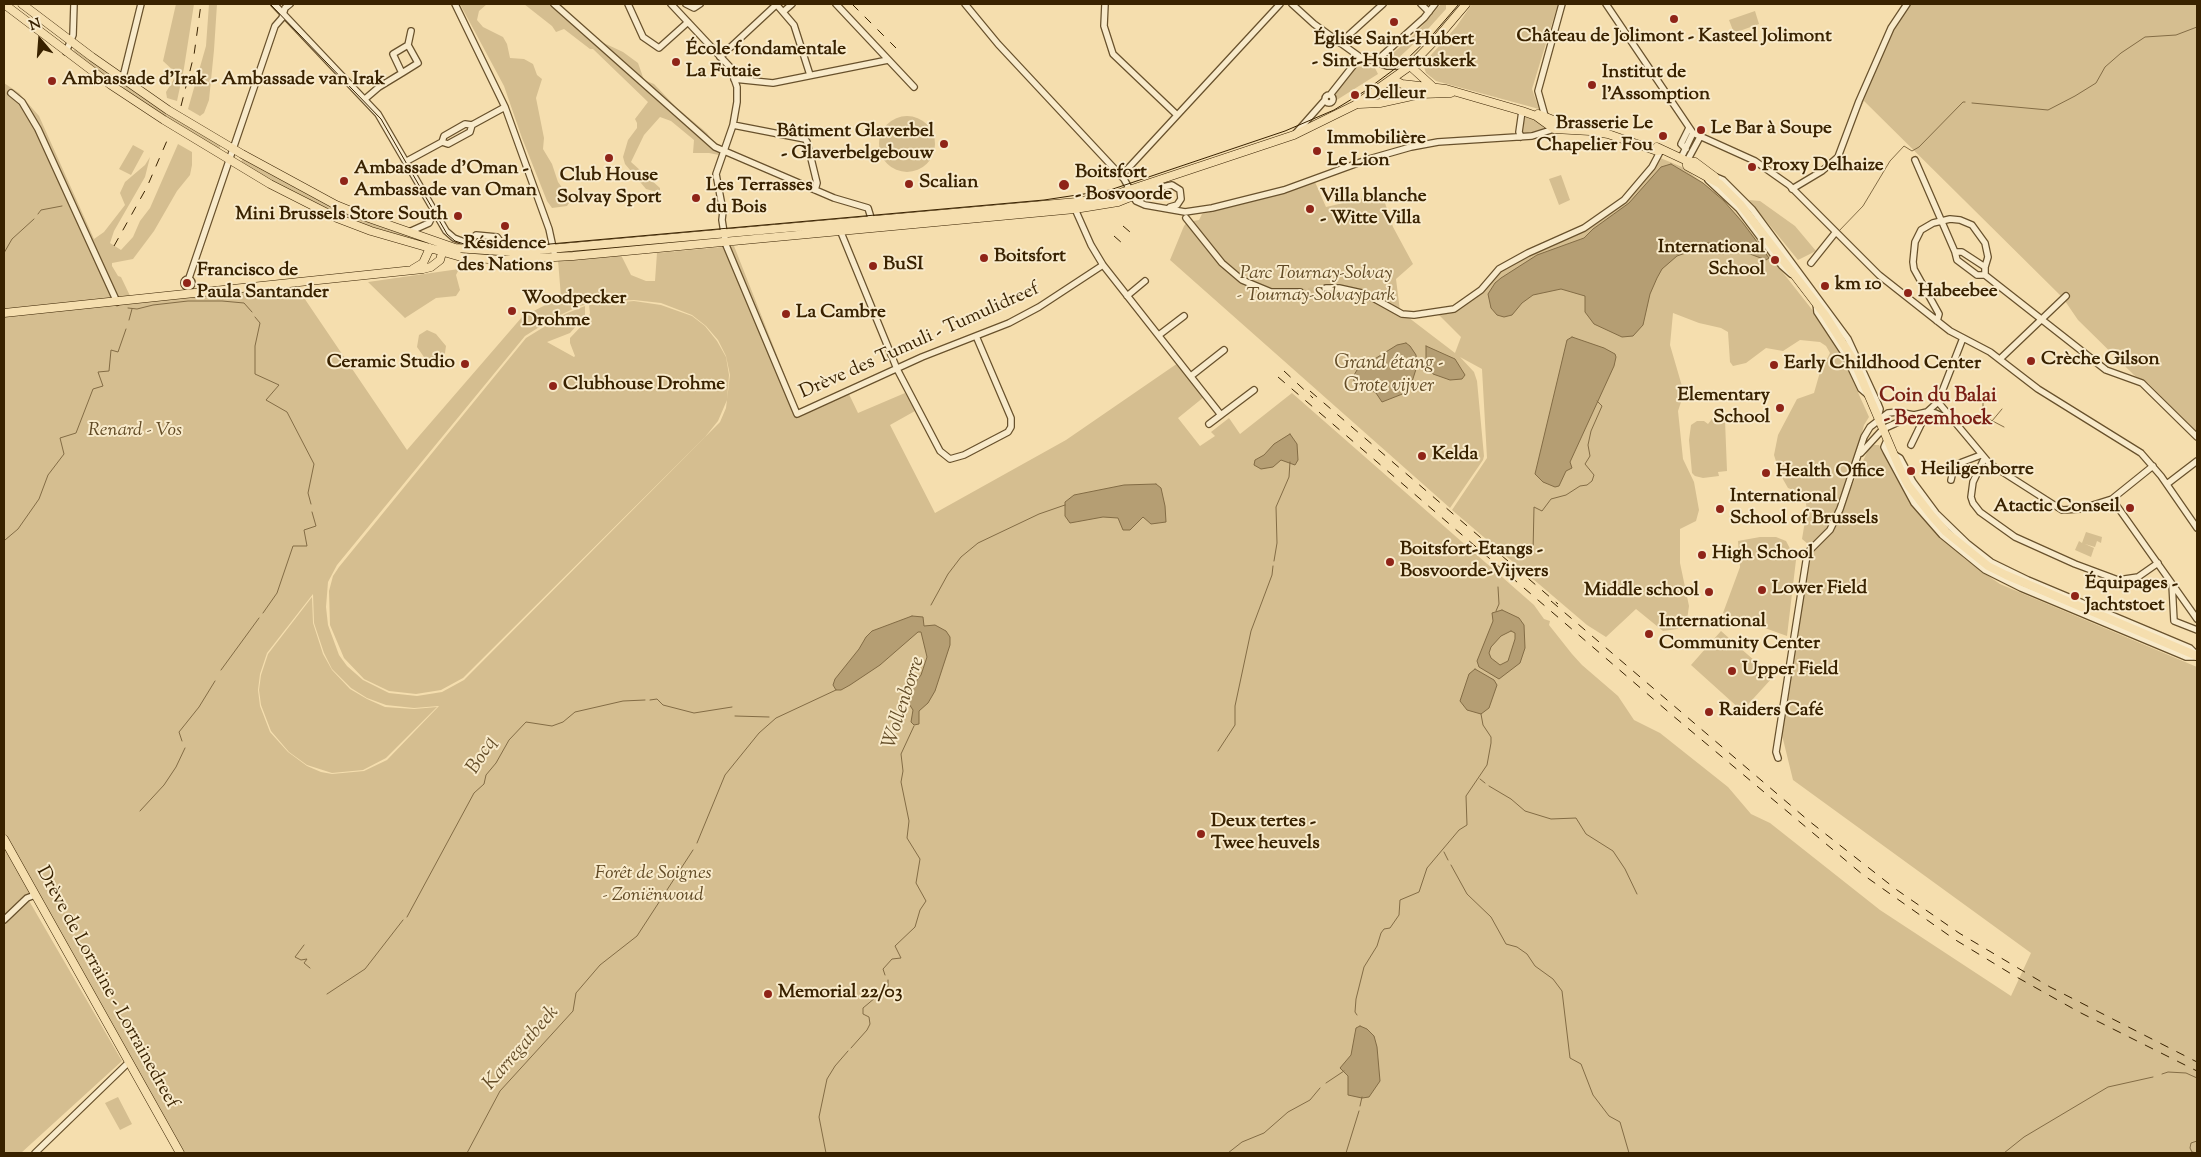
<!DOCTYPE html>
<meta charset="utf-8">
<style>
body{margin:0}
#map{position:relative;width:2201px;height:1157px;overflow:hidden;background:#f5deae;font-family:"Sorts Mill Goudy",serif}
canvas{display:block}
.frame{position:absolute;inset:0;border:5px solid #392200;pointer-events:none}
.north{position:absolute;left:15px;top:15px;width:50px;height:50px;-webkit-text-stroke:4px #f8eaca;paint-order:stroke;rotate:342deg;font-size:14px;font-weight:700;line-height:20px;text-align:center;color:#392200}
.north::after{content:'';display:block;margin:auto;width:18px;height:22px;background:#392200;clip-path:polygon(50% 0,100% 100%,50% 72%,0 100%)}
</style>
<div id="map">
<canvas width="2201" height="1157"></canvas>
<div class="frame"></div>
<div class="north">N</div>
</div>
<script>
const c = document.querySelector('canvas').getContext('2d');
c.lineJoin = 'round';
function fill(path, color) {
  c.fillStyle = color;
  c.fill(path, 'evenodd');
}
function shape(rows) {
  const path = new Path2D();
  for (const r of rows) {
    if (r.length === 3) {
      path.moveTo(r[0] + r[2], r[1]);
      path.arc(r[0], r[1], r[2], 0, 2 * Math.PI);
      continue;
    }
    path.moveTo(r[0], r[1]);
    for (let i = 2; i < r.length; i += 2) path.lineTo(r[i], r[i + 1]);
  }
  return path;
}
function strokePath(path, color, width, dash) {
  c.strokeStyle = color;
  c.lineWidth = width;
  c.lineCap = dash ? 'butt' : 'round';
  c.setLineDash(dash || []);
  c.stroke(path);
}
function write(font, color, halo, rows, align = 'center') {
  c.font = font + ' "Sorts Mill Goudy",serif';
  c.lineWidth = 4;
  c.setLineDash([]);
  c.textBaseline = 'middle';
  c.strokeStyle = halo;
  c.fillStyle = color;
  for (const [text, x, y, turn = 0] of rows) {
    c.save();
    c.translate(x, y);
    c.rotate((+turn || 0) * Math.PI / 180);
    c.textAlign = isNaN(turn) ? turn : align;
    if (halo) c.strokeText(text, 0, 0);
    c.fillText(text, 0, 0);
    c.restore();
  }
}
fill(shape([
 [176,4,194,4,184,68,177,101,167,98,166,92,177,74,163,61],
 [209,4,217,4,214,50,209,100,204,113,200,116,188,109,206,46],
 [460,4,487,4,479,11,477,20,483,27,503,37,507,44,510,58,524,59,533,64,537,75,542,79,536,98,544,138,543,149,552,164,558,182,571,200,567,206,552,208,547,201,522,138,504,86],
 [524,4,550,4,591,37,623,52,638,63,644,80,654,84,676,107,707,133,721,153,719,155,709,153,693,153,694,140,671,121,660,117,644,135,631,162,660,188,660,193,646,189,625,164,623,157,628,140,637,128,637,123,635,119,648,102,593,49,590,49,564,29,556,32,552,26],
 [1441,4,1446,4,1446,9,1419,39,1394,62,1385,60,1415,34],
 [1472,4,1558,4,1532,89,1539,109,1436,81,1426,73,1423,64,1456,27],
 [1903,4,2197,4,2197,432,2148,383,2135,376,2078,320,2065,301,2065,295,2062,297,1864,101,1860,109,1854,108,1890,24],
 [1755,11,1759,24,1734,33,1729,20],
 [75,49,221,145,218,151,133,98,72,52],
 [1360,64,1375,68,1378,74,1332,103,1335,99,1334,94,1357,66,1361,67],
 [4,83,19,93,39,116,94,239,104,232,125,205,120,193,125,182,145,165,150,157,145,177,114,231,110,243,121,250,133,237,140,221,150,208,178,144,192,152,192,165,190,175,177,191,154,231,133,259,112,263,112,266,118,276,121,277,132,300,294,283,407,450,522,317,561,297,558,260,621,255,631,275,646,281,655,281,657,253,734,246,799,411,847,390,858,413,905,393,915,411,890,425,935,513,1066,440,1178,363,1204,397,1178,418,1200,446,1215,436,1211,432,1229,418,1240,434,1292,393,1534,605,1544,619,1550,621,1549,625,1572,654,1582,665,1618,696,1634,720,1660,733,1728,787,1751,814,1770,823,1880,910,2011,996,2031,953,1793,780,1781,731,1810,558,1814,549,1802,539,1807,509,1805,499,1798,492,1788,488,1780,474,1774,455,1778,435,1797,399,1814,393,1820,372,1830,353,1826,346,1820,342,1800,340,1783,351,1766,348,1746,363,1733,366,1730,362,1728,332,1721,328,1699,323,1673,313,1670,345,1684,393,1678,411,1683,459,1694,482,1699,510,1696,521,1680,529,1680,563,1689,606,1687,620,1677,629,1663,631,1636,609,1606,637,1587,625,1452,510,1487,458,1482,369,1460,357,1474,372,1477,381,1484,456,1483,460,1450,508,1170,260,1184,226,1187,222,1199,220,1202,214,1259,200,1315,182,1326,207,1382,194,1393,227,1413,264,1396,279,1400,311,1455,353,1461,337,1438,314,1456,310,1466,304,1486,288,1497,274,1527,255,1585,230,1622,202,1658,157,1682,167,1711,189,1736,213,1821,321,1839,350,1869,417,1864,425,1844,503,1868,450,1874,445,1879,445,1895,476,1925,521,1965,559,1984,573,2000,584,2197,667,2197,1153,177,1153,31,895,4,920],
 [634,300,661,303,692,315,706,326,718,340,726,356,730,375,726,408,720,422,464,680,442,692,417,696,389,693,363,680,347,666,339,655,328,625,326,607,328,582,337,565,525,336,552,319,579,306,601,302],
 [313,594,314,623,324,653,332,669,351,688,367,698,386,705,414,708,439,706,387,760,364,771,332,774,321,772,307,766,288,752,270,732,260,706,258,690,260,674,267,653],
 [1527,115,1545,126,1542,130,1537,133,1523,134,1524,117],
 [907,144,28],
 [133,145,144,151,131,175,119,169],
 [243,158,273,175,419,238,417,243,380,232,324,209,240,164],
 [1561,175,1570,200,1559,205,1549,179],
 [1749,200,1760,201,1795,226,1816,251,1798,260],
 [459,269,456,275,460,290,456,296,436,298,405,318,368,282],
 [634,301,661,305,692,316,705,326,717,341,726,357,729,375,727,400,718,421,705,437,463,678,441,690,416,694,389,691,364,679,344,658,330,625,329,591,333,576,339,567,526,338,565,314,585,306,585,316,570,333,547,342,574,357,575,356,570,343,570,338,588,319,590,313,589,305],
 [427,330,436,334,446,346,445,353,438,361,433,362,426,360,417,347,419,335],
 [1712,419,1725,420,1727,471,1718,472,1719,476,1703,478,1695,476,1692,473,1689,440,1691,425,1697,421,1704,421,1708,424],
 [2086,532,2102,537,2101,543,2097,541,2095,547,2085,544,2094,548,2091,557,2075,550,2079,541,2082,543],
 [1760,537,1776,537,1786,541,1796,560,1787,636,1723,613,1740,567,1738,541],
 [312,597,313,623,323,654,332,670,350,689,367,699,385,707,414,709,437,707,386,758,363,770,332,773,307,765,289,752,271,731,261,705,259,690,261,675,268,654],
 [1721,631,1773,677,1742,711,1691,665],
 [28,899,122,1061,21,1153,4,1153,4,924],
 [118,1097,132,1124,120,1130,105,1103]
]), '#d5be90');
const water = shape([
 [1671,164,1703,183,1724,201,1743,223,1769,258,1766,260,1750,254,1725,250,1709,243,1701,243,1694,250,1677,256,1662,269,1657,278,1650,294,1643,325,1633,336,1622,337,1594,324,1585,312,1585,296,1561,289,1533,295,1522,303,1512,315,1504,317,1497,315,1491,308,1488,294,1495,283,1501,278,1537,255,1584,238,1593,229,1629,203,1661,167,1671,164],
 [1572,337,1604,348,1615,354,1616,357,1614,366,1570,462,1572,468,1566,471,1559,486,1555,487,1543,482,1535,474,1567,340,1572,337],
 [1406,343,1410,346,1416,355,1417,366,1410,388,1405,393,1382,402,1376,393,1354,381,1353,377,1357,370,1397,345,1406,343],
 [1426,346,1455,359,1465,375,1462,379,1450,380,1433,374,1426,361,1426,346],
 [1290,434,1297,444,1298,460,1295,465,1281,460,1273,467,1261,469,1254,465,1255,460,1264,455,1274,444,1290,434],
 [1156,484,1161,488,1165,506,1166,522,1151,524,1143,517,1130,530,1123,530,1118,518,1103,517,1070,523,1065,516,1065,502,1074,495,1124,485,1156,484],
 [1502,610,1519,618,1524,625,1525,648,1520,663,1499,679,1479,667,1477,661,1493,621,1492,613,1502,610],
 [1511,631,1515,633,1515,639,1508,661,1500,665,1491,658,1489,653,1491,647,1501,636,1511,631],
 [912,616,923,617,924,626,935,625,946,631,950,637,950,645,935,691,928,703,919,711,919,724,914,725,911,722,913,710,909,704,910,692,908,690,912,687,921,675,927,657,921,632,918,632,880,665,850,685,841,690,836,690,833,685,835,679,859,649,866,637,872,631,912,616],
 [1475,669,1494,680,1497,685,1489,708,1481,714,1467,710,1460,701,1469,674,1475,669],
 [1360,1026,1367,1029,1374,1036,1377,1047,1380,1081,1369,1097,1362,1098,1348,1095,1348,1076,1340,1068,1351,1055,1356,1028,1360,1026]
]);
fill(water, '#b59e73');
strokePath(water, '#836c45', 1);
strokePath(shape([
 [1972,103,2048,110,2075,96,2096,83,2105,67,2121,53,2145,37,2176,35,2197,27],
 [38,214,41,210,62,206],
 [1838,232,1863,206,1890,161,1904,146,1912,151,1919,147,1963,102,1965,102],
 [4,253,12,239,34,219],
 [128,308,137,309,153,305,188,301,222,301,244,303,252,312],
 [255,317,260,323,255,346,255,374,279,385,266,400,287,412,314,464,308,493,311,504],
 [129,320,132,309],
 [1983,402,1983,416,2004,427],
 [1992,421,2002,409],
 [5,540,18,529,39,499,48,475,64,454,60,438,76,433,93,389,103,386,98,372,109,371,111,350,118,352,126,329],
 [1525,557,1533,552,1534,507,1542,511,1551,499,1566,495,1580,486,1587,485,1592,481,1594,475,1585,464,1590,456,1588,445,1591,431,1602,406,1597,401],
 [1274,561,1277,543,1276,507,1289,477,1290,462],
 [931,605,948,574,961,557,978,543,1039,514,1065,505],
 [1496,611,1499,604,1498,587],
 [263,613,277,593,293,546,307,546,304,530,316,526,312,512],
 [221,670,259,618],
 [650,700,657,699,663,705,694,713,732,707],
 [735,716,769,717],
 [182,741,179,732,199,707,215,681],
 [1218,751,1235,725,1235,706,1251,631,1272,575,1273,566],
 [1480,779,1485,783],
 [1489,786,1511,799,1525,811,1551,819,1576,818,1586,834,1613,851,1625,869,1637,894],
 [140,811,164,785,176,767,185,748],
 [697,843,725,775,759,733,776,718,836,690],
 [1444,852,1448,860],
 [1451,865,1467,894,1491,917,1506,944,1517,947,1527,954,1535,966,1553,979,1562,991,1570,1058,1581,1064,1593,1095,1609,1116,1620,1122,1629,1153],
 [407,917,474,793,484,784,486,775,496,763,509,740,526,722,552,726,563,722,575,712,623,701,645,700],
 [304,945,295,957,301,960,307,959,304,963,310,968],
 [885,975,883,969,892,959,901,958,895,946,915,927,920,910,926,901,916,883,920,859,907,838,909,821,901,782,903,771,901,754,914,726],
 [327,994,365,969,403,920],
 [1357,1015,1355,1012,1356,999,1364,967,1377,946,1381,933,1384,929,1390,928,1399,915,1400,900,1419,892,1427,868,1459,830,1467,825,1466,796,1487,765,1491,743,1491,737,1483,725,1481,714],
 [851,1048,867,1030,870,1024,869,1017,863,1014,863,1008,888,987,888,980],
 [2162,1074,2168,1072,2186,1073,2197,1078],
 [1326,1083,1344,1071],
 [1360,1106,1362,1097],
 [2197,1141,2191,1143,2190,1148,2192,1152,2197,1153],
 [467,1153,500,1091,573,1011,576,993,600,965,637,936,693,850],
 [826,1153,819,1117,827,1079,835,1066,848,1051],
 [1228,1153,1242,1142,1264,1133,1288,1112,1310,1100,1320,1088],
 [1346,1153,1359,1111],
 [2004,1153,2024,1137,2108,1087,2153,1077]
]), '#836c45', 1);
strokePath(shape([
 [1300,292,1326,288]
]), '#cfb88b', 5.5, [5.5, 3]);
const minor = shape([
 [274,4,378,114,446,231,454,238,467,243],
 [455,4,505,107,549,229,554,252],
 [554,4,715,147,834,198,868,208,872,221],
 [628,4,643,37,659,48,688,22],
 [671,4,730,67,737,87,737,102,733,125,716,174,723,211,722,220,726,245,797,414,922,357,1009,323,1039,307,1103,265],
 [686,4,694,8,700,4],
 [776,4,794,25,810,75],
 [836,4,914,87],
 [965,4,998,44,1124,179,1136,201,1145,205,1185,212,1212,208,1284,190,1369,159,1411,147,1438,142,1532,136,1554,129],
 [1105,4,1104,26,1113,54,1177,115],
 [1292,4,1314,24,1360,57,1387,66,1409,66],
 [1421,4,1429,12],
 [1606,4,1693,133,1755,161,1789,185,1879,275,1950,331,1990,352,2038,389,2141,453,2161,476,2197,528],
 [783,12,792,4],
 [1340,43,1383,4],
 [408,45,418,63,402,73,393,54,408,45],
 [408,45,411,31],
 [66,52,73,35,74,4],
 [720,57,777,4],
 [1374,63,1424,18,1435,4],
 [121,78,124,73,141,4],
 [734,79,773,83,888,60],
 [11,93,22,102,38,129,117,302],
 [1329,99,4],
 [1330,95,1360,57],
 [365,99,379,87,402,73],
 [1545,116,1538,91,1562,4],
 [733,125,805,139,807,142,817,183,815,190],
 [1295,134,1325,100],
 [1521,137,1519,132,1522,111],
 [442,142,444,136,465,124,472,125],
 [1686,149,1681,144,1689,128],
 [1681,158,1693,133],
 [1915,160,1955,252],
 [407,161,442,142,448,144,470,132,472,125,505,107],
 [1687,161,1700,137],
 [1121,176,1280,4],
 [1716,177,1723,180,1752,209,1848,339,1878,404,1880,409,1878,417],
 [1708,180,1739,209,1782,266,1791,274],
 [1158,188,1172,185,1180,190,1181,199,1177,205,1170,207],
 [1792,189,1822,171,1838,157,1859,101,1891,28,1907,4],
 [1075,209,1091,245,1103,265,1221,415],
 [1186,218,1222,263,1242,280,1271,292,1300,292],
 [840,230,897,369,940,451,950,459,964,455,1008,432,1011,427,1011,418,976,336],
 [409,232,429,223,435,211],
 [465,246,476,235,497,237,508,252],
 [1955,252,1962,252,1985,267,1985,275,1977,275,1957,260,1955,252],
 [1811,263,1835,233],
 [1985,275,2106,370,2142,383,2197,437],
 [189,278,275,26,282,18,285,8,290,4],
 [188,283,4],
 [1326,288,1339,288,1366,294,1402,314,1414,315,1454,309,1481,290,1499,269,1528,253,1584,228,1624,200,1652,167,1661,150],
 [1127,296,1145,281],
 [1816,303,1817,312,1844,353,1861,389,1868,395],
 [1937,321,1939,314,1914,269,1913,262,1915,242,1921,230,1933,223,1950,219,1960,220,1972,225,1985,243,1988,257,1985,267],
 [1159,335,1184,316],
 [2000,359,2066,296],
 [1191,376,1224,350],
 [1938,402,1990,464,2062,510,2080,509,2112,499,2153,466],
 [1209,424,1254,390],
 [1887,440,1884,447,1886,451,1914,503,1942,535,1985,570,2021,588,2186,657,2197,657],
 [1911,445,1927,412,1938,402,1963,338],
 [1861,453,1883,429,1914,415,1927,412,1935,413,1951,420],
 [1895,455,1900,458,1913,482,1936,513,1968,544,1991,562,2028,580,2190,648,2197,655],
 [1984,459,1973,482,1971,497,1973,503,1980,512,2015,537,2075,564,2118,580,2138,577,2158,563],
 [1951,480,1953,471,1960,463,1981,455],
 [2167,484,2197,461],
 [2112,499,2197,619],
 [2172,584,2174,621,2197,630],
 [1778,758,1776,752,1807,555,1810,550,1830,530,1840,509,1864,437,1870,427,1888,413,1898,412,1914,415],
 [4,920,27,898,35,895],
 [35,1153,129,1062]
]);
const major = shape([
 [4,4,111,85,164,120,270,184,337,218,371,231,461,257,502,260,573,256,1075,209,1118,202,1160,185],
 [22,4,92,57,168,110,242,154,336,205,363,216,455,248,515,252,1077,202,1114,195,1294,135,1355,105,1410,66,1438,37,1466,4],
 [1410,66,1432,86],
 [1394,80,1402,84,1446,89,1522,111,1536,116,1554,129,1590,131,1608,134,1657,151,1661,150],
 [1359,104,1380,103,1421,94,1451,93],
 [1538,114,1573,128],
 [1657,147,1687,161,1695,162,1715,177],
 [1687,161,1687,166,1720,184,1740,204,1825,315,1854,361,1900,469,1908,485,1931,515,1946,532,1988,566,2006,575,2197,656],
 [413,269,423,263,430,248],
 [4,313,423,269,431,267,440,260,443,249],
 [4,839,180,1153]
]);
strokePath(minor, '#68512c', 8);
strokePath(major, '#392200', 9);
strokePath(minor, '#f8eaca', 5.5);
strokePath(major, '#f5deae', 8);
strokePath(shape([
 [270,4,381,119,447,234,455,241,464,244,505,248,1044,200,1110,190,1285,131,1334,110,1365,91,1404,62,1434,33,1459,4]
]), '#392200', 1);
strokePath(shape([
 [852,4,896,48],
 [181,106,194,55,201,4],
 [1123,226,1130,232],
 [1114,236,1122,243],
 [114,246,147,187,169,136],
 [1284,371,1313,398],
 [1278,377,1672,715,1862,874,1954,939,2013,975,2079,1012,2197,1071],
 [1310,391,1558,604],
 [1551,601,1809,821,1897,890,1959,933,2050,987,2197,1062]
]), '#392200', 1, [9, 9]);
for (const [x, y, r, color] of [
 [1674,19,5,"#8f2418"],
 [1394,22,5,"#8f2418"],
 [676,62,5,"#8f2418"],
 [52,81,5,"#8f2418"],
 [1592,85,5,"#8f2418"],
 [1355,95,5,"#8f2418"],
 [1701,130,5,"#8f2418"],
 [1663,136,5,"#8f2418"],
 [944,144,5,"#8f2418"],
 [1317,151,5,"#8f2418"],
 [609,158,5,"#8f2418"],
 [1752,167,5,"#8f2418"],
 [344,181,5,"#8f2418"],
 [909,184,5,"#8f2418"],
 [1064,185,6,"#8f2418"],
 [696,198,5,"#8f2418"],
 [1310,209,5,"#8f2418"],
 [458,216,5,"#8f2418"],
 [505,226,5,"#8f2418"],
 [984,258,5,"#8f2418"],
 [1775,260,5,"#8f2418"],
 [873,266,5,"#8f2418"],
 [187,283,5,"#8f2418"],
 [1825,286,5,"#8f2418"],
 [1908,293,5,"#8f2418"],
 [512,311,5,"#8f2418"],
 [786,314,5,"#8f2418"],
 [2031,361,5,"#8f2418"],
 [465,364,5,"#8f2418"],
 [1774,365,5,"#8f2418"],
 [553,386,5,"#8f2418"],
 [1780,408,5,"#8f2418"],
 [1422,456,5,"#8f2418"],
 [1911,471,5,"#8f2418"],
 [1766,473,5,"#8f2418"],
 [2130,508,5,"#8f2418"],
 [1720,509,5,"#8f2418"],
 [1702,555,5,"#8f2418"],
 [1390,562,5,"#8f2418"],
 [1762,590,5,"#8f2418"],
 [1709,592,5,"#8f2418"],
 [2075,596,5,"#8f2418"],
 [1649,634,5,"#8f2418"],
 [1732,671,5,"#8f2418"],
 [1709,712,5,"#8f2418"],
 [1201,834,5,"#8f2418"],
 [768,994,5,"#8f2418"]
]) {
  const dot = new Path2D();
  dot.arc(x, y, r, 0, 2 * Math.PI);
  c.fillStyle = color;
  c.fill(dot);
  strokePath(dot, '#f8eaca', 2);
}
write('bold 19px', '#392200', '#f8eaca', [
 ["Château de Jolimont - Kasteel Jolimont",1674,38,"center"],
 ["Église Saint-Hubert",1394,41,"center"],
 ["- Sint-Hubertuskerk",1394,63,"center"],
 ["École fondamentale",686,51],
 ["La Futaie",686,73],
 ["Institut de",1602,74],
 ["l'Assomption",1602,96],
 ["Ambassade d'Irak - Ambassade van Irak",62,81],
 ["Delleur",1365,95],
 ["Brasserie Le",1653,125,"right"],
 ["Chapelier Fou",1653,147,"right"],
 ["Le Bar à Soupe",1711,130],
 ["Bâtiment Glaverbel",934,133,"right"],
 ["- Glaverbelgebouw",934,155,"right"],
 ["Immobilière",1327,140],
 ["Le Lion",1327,162],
 ["Proxy Delhaize",1762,167],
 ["Ambassade d'Oman -",354,170],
 ["Ambassade van Oman",354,192],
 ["Boitsfort",1075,174],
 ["- Bosvoorde",1075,196],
 ["Club House",609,177,"center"],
 ["Solvay Sport",609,199,"center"],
 ["Scalian",919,184],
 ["Les Terrasses",706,187],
 ["du Bois",706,209],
 ["Villa blanche",1320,198],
 ["- Witte Villa",1320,220],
 ["Mini Brussels Store South",448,216,"right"],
 ["Résidence",505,245,"center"],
 ["des Nations",505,267,"center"],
 ["International",1765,249,"right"],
 ["School",1765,271,"right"],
 ["Boitsfort",994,258],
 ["BuSI",883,266],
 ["Francisco de",197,272],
 ["Paula Santander",197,294],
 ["km 10",1835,286],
 ["Habeebee",1918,293],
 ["Woodpecker",522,300],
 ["Drohme",522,322],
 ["La Cambre",796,314],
 ["Crèche Gilson",2041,361],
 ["Ceramic Studio",455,364,"right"],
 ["Early Childhood Center",1784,365],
 ["Clubhouse Drohme",563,386],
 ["Elementary",1770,397,"right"],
 ["School",1770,419,"right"],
 ["Kelda",1432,456],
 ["Heiligenborre",1921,471],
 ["Health Office",1776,473],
 ["International",1730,498],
 ["School of Brussels",1730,520],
 ["Atactic Conseil",2120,508,"right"],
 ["Boitsfort-Etangs -",1400,551],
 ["Bosvoorde-Vijvers",1400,573],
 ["High School",1712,555],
 ["Équipages -",2085,585],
 ["Jachtstoet",2085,607],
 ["Lower Field",1772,590],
 ["Middle school",1699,592,"right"],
 ["International",1659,623],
 ["Community Center",1659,645],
 ["Upper Field",1742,671],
 ["Raiders Café",1719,712],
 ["Deux tertes -",1211,823],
 ["Twee heuvels",1211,845],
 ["Memorial 22/03",778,994]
], 'left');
write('italic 19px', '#604924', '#f8eaca', [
 ["Parc Tournay-Solvay",1316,275],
 ["- Tournay-Solvaypark",1316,297],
 ["Renard - Vos",135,432],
 ["Forêt de Soignes",653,875],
 ["- Zoniënwoud",653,897]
]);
write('19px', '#392200', '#f8eaca', [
 ["Drève des Tumuli - Tumulidreef",920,342,-24],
 ["Drève de Lorraine - Lorrainedreef",106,988,61]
]);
write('italic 20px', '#644d28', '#f8eaca', [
 ["Grand étang -",1389,365],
 ["Grote vijver",1389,388],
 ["Wollenborre",905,703,-72],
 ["Bocq",483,756,-58],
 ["Karregatbeek",522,1049,-49]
]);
write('bold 20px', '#7a1f14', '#f8eaca', [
 ["Coin du Balai",1938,398],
 ["- Bezemhoek",1938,421]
]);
</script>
